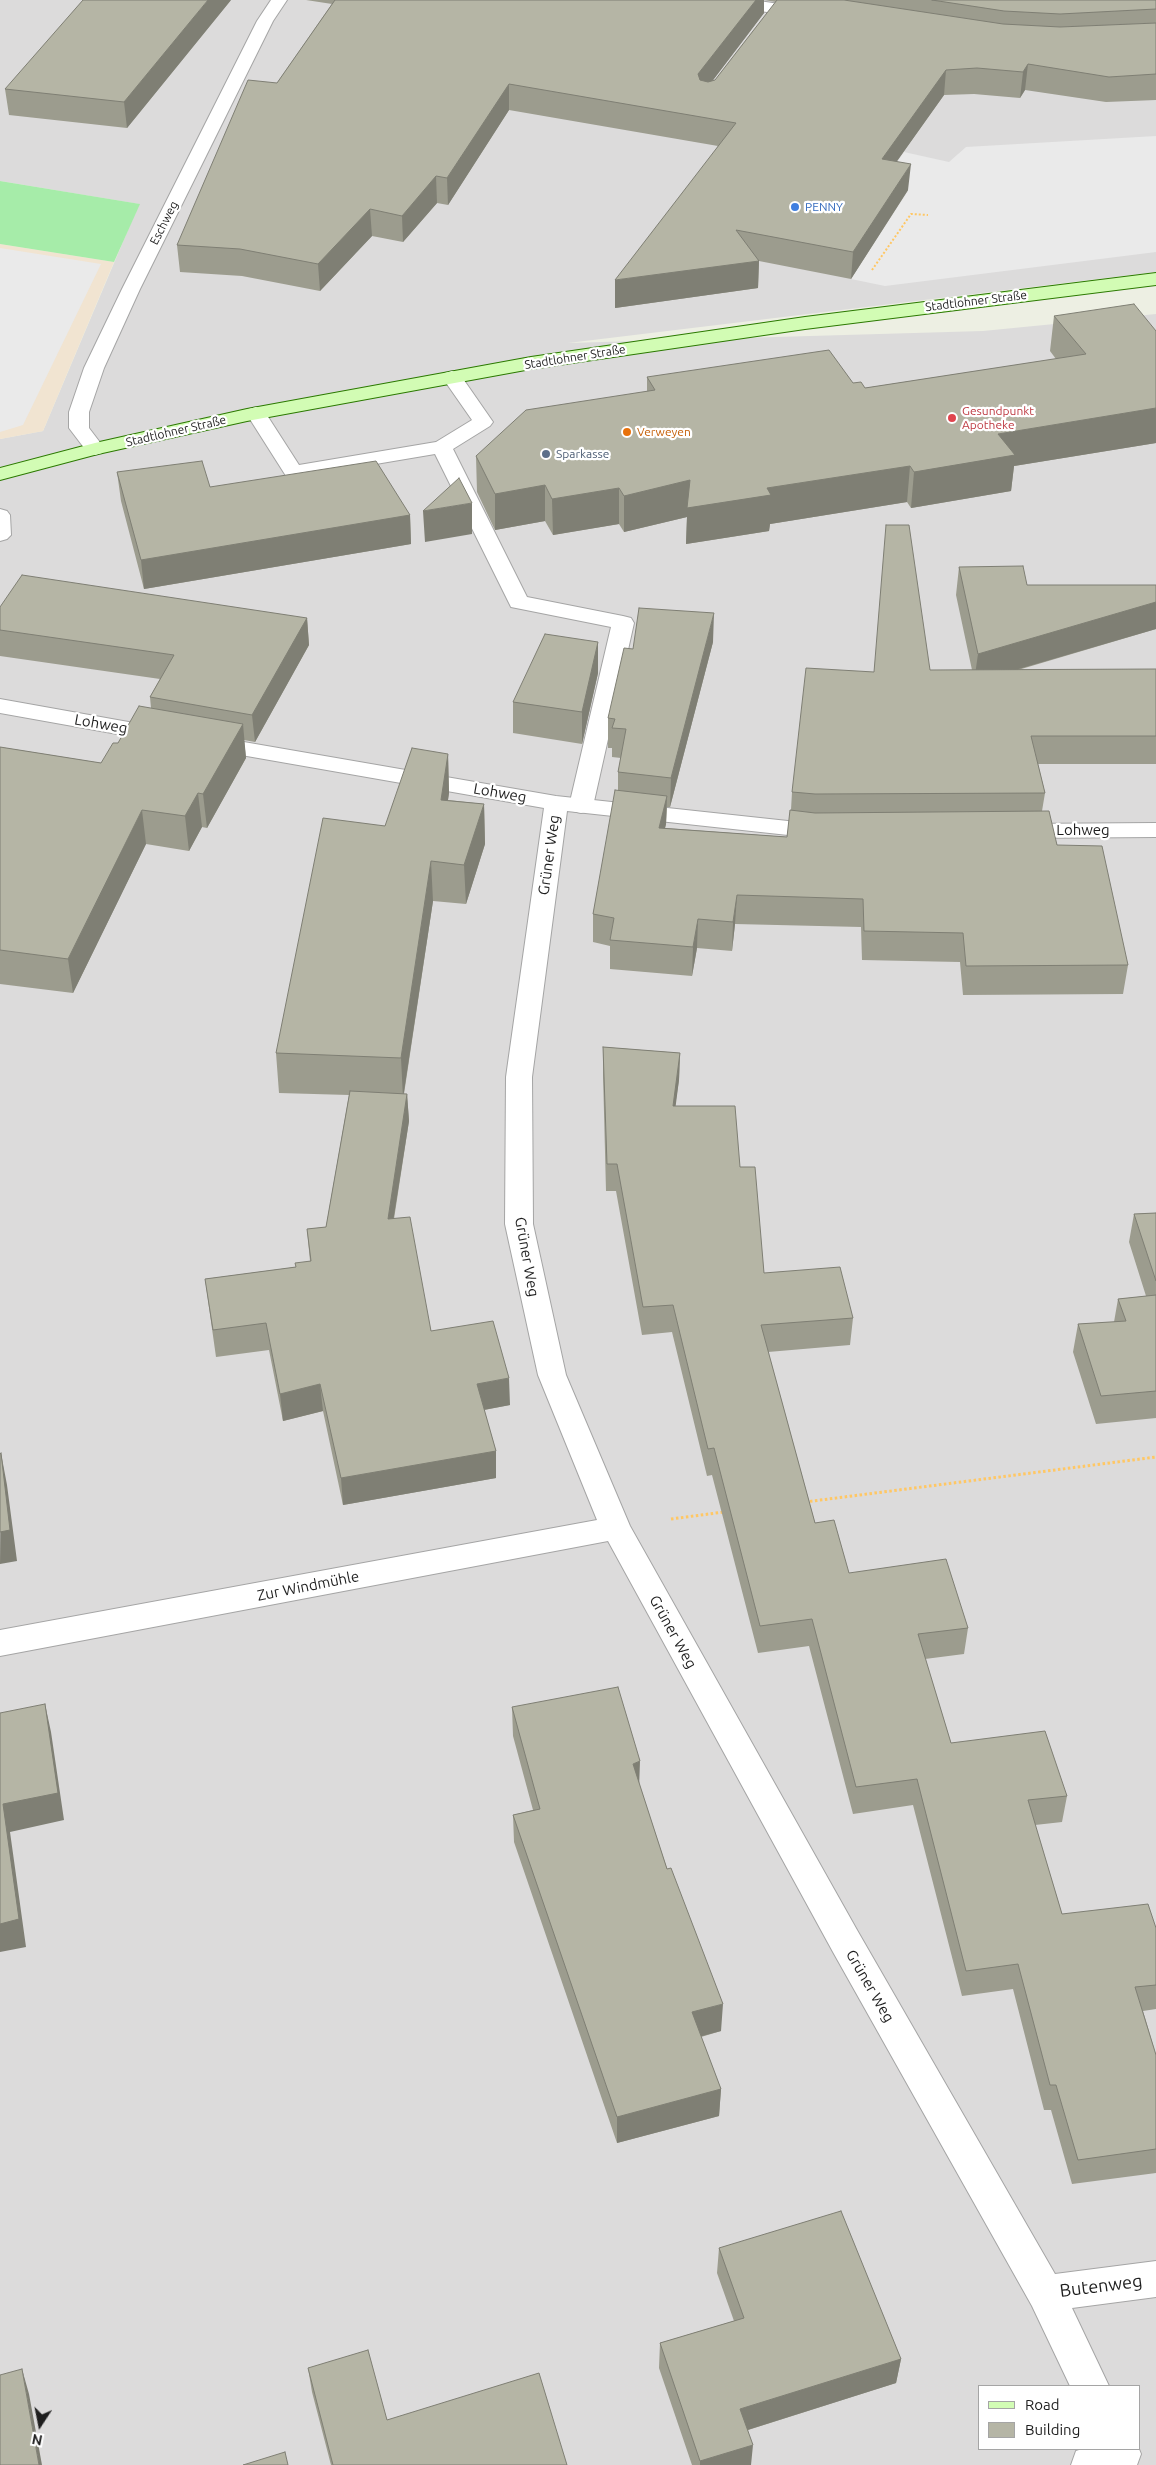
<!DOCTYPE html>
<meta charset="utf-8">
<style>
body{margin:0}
#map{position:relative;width:1156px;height:2465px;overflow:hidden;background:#edefe3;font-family:Ubuntu,sans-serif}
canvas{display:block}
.legend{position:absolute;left:978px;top:2385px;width:162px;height:65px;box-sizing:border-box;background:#fff;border:1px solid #a5a5a5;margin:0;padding:6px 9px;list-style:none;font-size:15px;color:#1e1e1e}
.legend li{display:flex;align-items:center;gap:10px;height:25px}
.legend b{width:25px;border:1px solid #a5a5a5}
.north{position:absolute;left:15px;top:2400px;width:50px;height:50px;-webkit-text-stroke:4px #fff;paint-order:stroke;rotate:191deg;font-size:14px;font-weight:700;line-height:20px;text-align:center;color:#1e1e1e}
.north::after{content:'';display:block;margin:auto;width:18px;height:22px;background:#1e1e1e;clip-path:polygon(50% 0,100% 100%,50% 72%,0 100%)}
</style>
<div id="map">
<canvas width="1156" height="2465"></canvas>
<ul class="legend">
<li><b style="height:6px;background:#d2fcb4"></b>Road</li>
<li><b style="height:14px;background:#b5b5a5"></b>Building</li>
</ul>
<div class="north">N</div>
</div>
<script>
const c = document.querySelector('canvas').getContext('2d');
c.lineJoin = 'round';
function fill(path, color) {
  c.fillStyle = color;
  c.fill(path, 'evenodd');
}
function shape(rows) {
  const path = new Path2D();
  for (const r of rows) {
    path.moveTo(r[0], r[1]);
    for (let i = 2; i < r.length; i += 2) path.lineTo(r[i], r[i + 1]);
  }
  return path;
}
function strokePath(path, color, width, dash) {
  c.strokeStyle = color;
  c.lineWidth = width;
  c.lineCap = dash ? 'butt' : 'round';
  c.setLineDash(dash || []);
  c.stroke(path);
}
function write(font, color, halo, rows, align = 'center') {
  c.font = font + ' Ubuntu,sans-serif';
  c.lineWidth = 4.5;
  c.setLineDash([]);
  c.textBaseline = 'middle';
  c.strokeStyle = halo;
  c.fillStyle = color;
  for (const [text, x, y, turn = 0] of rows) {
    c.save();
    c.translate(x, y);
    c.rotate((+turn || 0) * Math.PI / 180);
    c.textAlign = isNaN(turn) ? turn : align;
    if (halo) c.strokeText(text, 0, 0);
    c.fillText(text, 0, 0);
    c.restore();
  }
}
fill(shape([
 [0,0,1156,0,1156,272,568,343,983,331,1156,314,1156,2465,0,2465,0,439,43,431,139,204,0,181],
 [980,2386,1140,2386,1140,2449,980,2449]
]), '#dcdbdb');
fill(shape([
 [0,244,114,262,43,431,0,439]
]), '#f1e4d1');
fill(shape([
 [0,182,0,181,140,204,114,262,0,244]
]), '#a6eca9');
fill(shape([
 [1156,136,1156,252,885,286,851,279,908,191,881,186,904,152,949,162,966,147],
 [0,248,101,264,23,425,0,432]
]), '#eaeaea');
const lane = shape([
 [452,371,459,373,493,422,490,426,453,449,527,597,623,616,631,618,634,623,593,806,589,811,581,813,573,811,569,806,611,627,511,607,435,454,293,478,286,476,246,413,249,409,256,407,263,409,299,465,436,442,472,420,442,377,445,373,452,371]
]);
const street = shape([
 [271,0,287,0,273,21,140,289,104,368,89,412,89,428,105,449,102,453,95,455,88,453,69,428,69,412,84,368,122,289,257,21,271,0],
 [712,0,752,0,807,8,815,13,807,18,720,5,712,0],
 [0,509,7,511,10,515,11,535,7,539,0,541,0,509],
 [0,699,162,728,170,730,173,735,170,740,162,742,0,713,0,699],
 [209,736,556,796,825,825,833,827,837,832,833,837,825,839,567,811,532,1077,533,1224,566,1375,630,1526,857,1930,1055,2274,1156,2261,1156,2297,1072,2308,1109,2386,1070,2386,1032,2306,833,1952,608,1541,0,1656,0,1630,597,1520,538,1375,505,1224,506,1077,544,808,201,748,198,743,201,738,209,736],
 [1156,823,1156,837,1018,838,1010,836,1006,831,1010,826,1018,824,1156,823],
 [1082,2449,1139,2449,1141,2454,1137,2465,1071,2465,1076,2451,1082,2449]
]);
const secondary = shape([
 [1156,273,1156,285,805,329,531,369,247,421,98,454,0,480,0,468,95,443,247,409,531,357,805,317,1156,273]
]);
strokePath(lane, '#a5a5a5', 2);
strokePath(street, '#a5a5a5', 2);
strokePath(secondary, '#2b7900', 2);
strokePath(shape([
 [872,270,911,214,928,215]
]), '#ffc764', 2, [2, 2]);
strokePath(shape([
 [805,1502,1156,1457],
 [671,1519,724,1512]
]), '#ffc764', 3, [2.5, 2.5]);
fill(lane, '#fff');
fill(street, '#fff');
fill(secondary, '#d2fcb4');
fill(shape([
 [231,0,127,128,9,115,5,89],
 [306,0,764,0,764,13,712,81,715,80,776,2,764,0,1156,0,1156,100,1106,102,1025,90,1020,98,974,94,944,95,897,161,908,190,851,279,759,261,758,288,615,308,718,146,509,110,448,205,437,203,403,242,372,236,320,291,242,276,180,272,177,245,277,83,332,4],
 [1054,316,1156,331,1156,443,1014,466,1011,491,911,508,907,502,770,524,769,531,686,544,687,517,624,532,619,524,553,535,545,521,495,530,477,492,476,456,647,391,647,377,853,383,865,388,1056,359,1050,351],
 [117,472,210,487,410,515,411,544,144,589,121,501],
 [959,567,1027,585,1156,585,1156,629,1018,670,1156,669,1156,764,1038,764,1045,793,1042,811,1057,845,1128,965,1123,994,963,995,960,962,862,960,861,927,735,924,732,951,697,948,692,976,610,969,610,946,593,942,593,914,618,790,618,772,621,758,612,757,612,748,608,748,608,718,633,649,713,642,670,807,667,807,666,824,665,828,787,837,791,810,792,792,874,672,930,670,972,670,956,595],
 [0,607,307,618,309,645,255,742,244,740,246,758,207,828,202,827,189,851,146,844,73,993,0,984,0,747,101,763,118,743,151,708,150,697,160,679,0,656],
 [598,642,598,673,582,744,513,733,513,702],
 [448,754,449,793,448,800,484,804,485,844,466,904,433,901,404,1094,407,1094,409,1121,394,1219,431,1331,510,1405,484,1410,496,1451,496,1478,343,1505,323,1411,283,1421,269,1350,216,1357,205,1279,296,1267,310,1261,307,1229,326,1227,349,1095,279,1093,276,1053,385,826],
 [603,1047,680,1053,679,1080,675,1106,740,1167,764,1273,853,1318,850,1345,768,1352,815,1523,849,1573,968,1628,964,1654,925,1659,951,1743,1067,1796,1062,1822,1035,1825,1062,1914,1156,1928,1156,2009,1143,2011,1156,2055,1156,2173,1072,2184,1051,2110,1044,2110,1013,1989,962,1996,913,1805,853,1814,809,1646,758,1653,712,1475,707,1476,672,1332,642,1335,616,1191,606,1191,603,1074],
 [1156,1213,1156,1418,1096,1424,1073,1352,1078,1324,1114,1322,1118,1299,1146,1296,1129,1242,1134,1214],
 [512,1707,639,1784,721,2031,701,2037,721,2089,719,2116,617,2143,514,1842,513,1815,533,1810,513,1736],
 [719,2248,901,2359,896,2383,748,2430,751,2465,692,2465,659,2368,660,2343,734,2321,717,2273],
 [308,2368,387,2420,567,2465,331,2465,312,2392]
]), '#9c9c8e');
fill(shape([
 [208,0,231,0,127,128,124,102],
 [756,0,764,0,764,13,698,100,698,74],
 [1028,64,1025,90,1020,98,1023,72],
 [946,70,944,95,880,185,882,159],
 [509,84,509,110,448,205,447,178],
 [911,164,908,190,851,279,853,252],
 [436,176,437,203,403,242,402,216],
 [370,209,372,236,320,291,318,264],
 [759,261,758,288,615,308,615,280],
 [1156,408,1156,443,1014,466,1011,491,911,508,914,472,998,434],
 [910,466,907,502,770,524,769,531,686,544,687,517,624,532,624,496,690,480,767,488],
 [545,485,545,521,495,530,495,494],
 [619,488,619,524,553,535,552,499],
 [472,503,472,534,425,542,423,511],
 [410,515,411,544,144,589,141,560],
 [1156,602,1156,629,974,682,978,654],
 [714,613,713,642,670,807,671,778],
 [307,618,309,645,255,742,252,715],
 [598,642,598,673,582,744,582,712],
 [243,724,246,758,207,828,203,794],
 [448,754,449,793,442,839,441,800],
 [198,793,202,827,189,851,185,816],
 [667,796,666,824,658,856,659,828],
 [484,804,485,844,466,904,464,865],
 [142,810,146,844,73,993,68,959],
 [431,861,433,901,403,1098,401,1058],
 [737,895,735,924,732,951,733,922],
 [698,919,697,948,692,976,693,947],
 [680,1053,679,1080,672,1134,673,1106],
 [407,1094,409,1121,389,1247,388,1219],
 [509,1378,510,1405,478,1411,477,1384],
 [320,1384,323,1411,283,1421,280,1394],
 [496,1451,496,1478,343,1505,341,1478],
 [1,1453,7,1485,17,1561,0,1564],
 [45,1704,51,1732,64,1820,10,1832,26,1947,0,1952,0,1924,3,1804],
 [640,1761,639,1789,633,1764],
 [723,2004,721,2031,691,2039,692,2012],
 [721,2089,719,2116,617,2143,617,2117],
 [901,2359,896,2383,738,2433,740,2409],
 [22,2369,29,2394,42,2465,39,2465],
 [753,2445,751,2465,700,2465,700,2461]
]), '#7f7f74');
const building = shape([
 [83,0,208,0,124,102,5,89,83,0],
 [335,0,756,0,698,74,700,80,708,82,715,80,777,0,844,0,1003,24,1060,27,1156,23,1156,74,1109,77,1028,64,1023,72,977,68,946,70,882,159,911,164,853,252,736,230,759,261,615,280,736,123,509,84,447,178,436,176,402,216,370,209,318,264,240,249,177,245,248,80,277,83,335,0],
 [932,0,1156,0,1156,9,1060,14,1004,11,932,0],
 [1134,304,1156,331,1156,408,998,434,1015,455,914,472,910,466,767,488,771,495,687,508,690,480,624,496,619,488,552,499,545,485,495,494,476,456,526,410,655,390,647,377,829,350,853,383,861,382,865,388,1086,354,1054,316,1134,304],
 [202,461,210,487,376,461,410,515,141,560,117,472,202,461],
 [459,478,472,503,423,511,459,478],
 [886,525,909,525,930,670,1156,669,1156,736,1031,736,1045,793,815,794,792,792,806,668,874,672,886,525],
 [1023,566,1027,585,1156,585,1156,602,978,654,959,567,1023,566],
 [22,575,307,618,252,715,150,697,174,655,0,630,0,607,22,575],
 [639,608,714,613,671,778,618,772,626,729,612,728,615,719,608,718,624,648,633,649,639,608],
 [545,634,598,642,582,712,513,702,545,634],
 [139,706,243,724,203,794,198,793,185,816,142,810,68,959,0,950,0,747,101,763,113,743,118,743,139,706],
 [412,748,448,754,441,800,484,804,464,865,431,861,401,1058,276,1053,323,818,385,826,412,748],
 [615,790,667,796,659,828,787,837,790,810,815,813,1049,811,1057,845,1102,846,1128,965,966,966,963,933,864,931,863,899,737,895,733,922,698,919,693,947,610,940,614,918,593,914,615,790],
 [603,1047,680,1053,673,1106,735,1106,740,1167,755,1167,764,1273,840,1267,853,1318,761,1325,815,1523,834,1520,849,1573,946,1559,968,1628,918,1634,951,1743,1045,1731,1067,1796,1028,1800,1062,1914,1148,1904,1156,1928,1156,1985,1135,1987,1156,2055,1156,2149,1078,2160,1056,2085,1050,2085,1018,1964,966,1971,917,1779,856,1787,812,1619,760,1626,714,1448,708,1449,673,1305,643,1307,617,1164,607,1164,603,1047],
 [350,1091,407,1094,388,1219,410,1217,431,1331,493,1321,509,1378,477,1384,496,1451,341,1478,320,1384,280,1394,266,1323,213,1330,205,1279,296,1267,295,1263,311,1261,307,1229,326,1227,350,1091],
 [1156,1213,1156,1281,1134,1214,1156,1213],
 [1156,1295,1156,1391,1101,1396,1078,1324,1126,1321,1118,1299,1156,1295],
 [1,1453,10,1530,0,1532,0,1454,1,1453],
 [618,1687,640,1761,633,1764,667,1869,671,1868,723,2004,692,2012,721,2089,617,2117,513,1815,540,1809,512,1707,618,1687],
 [45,1704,58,1793,3,1804,19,1919,0,1924,0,1713,45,1704],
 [841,2211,901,2359,740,2409,753,2445,700,2461,660,2343,744,2318,719,2248,841,2211],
 [368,2350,387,2420,539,2373,567,2465,333,2465,308,2368,368,2350],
 [22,2369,39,2465,0,2465,0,2375,22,2369],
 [285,2452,288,2465,243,2465,285,2452]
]);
fill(building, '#b5b5a5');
strokePath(building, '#7f7f74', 1);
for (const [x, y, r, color] of [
 [795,207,5,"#3f7fe0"],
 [952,418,5,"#e0444e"],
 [627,432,5,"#e8710a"],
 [546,454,5,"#5c6f8a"]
]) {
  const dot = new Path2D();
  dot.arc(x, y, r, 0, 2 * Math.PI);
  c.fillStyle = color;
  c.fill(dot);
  strokePath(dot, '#fff', 2);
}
write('12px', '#366cbe', '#fff', [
 ["PENNY",805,207]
], 'left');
write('12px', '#1e1e1e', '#fff', [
 ["Eschweg",164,223,-63],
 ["Stadtlohner Straße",976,301,-7],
 ["Stadtlohner Straße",575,357,-9],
 ["Stadtlohner Straße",176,431,-13]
]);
write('12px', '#be3a42', '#fff', [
 ["Gesundpunkt",962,411],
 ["Apotheke",962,425]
], 'left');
write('12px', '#c56008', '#fff', [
 ["Verweyen",637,432]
], 'left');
write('12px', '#4e5e75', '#fff', [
 ["Sparkasse",556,454]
], 'left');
write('15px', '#1e1e1e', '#fff', [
 ["Lohweg",101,724,10],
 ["Lohweg",500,793,10],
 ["Lohweg",1083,830],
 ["Grüner Weg",549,855,-82],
 ["Grüner Weg",527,1257,80],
 ["Zur Windmühle",308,1586,-11],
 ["Grüner Weg",673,1632,61],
 ["Grüner Weg",870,1986,60]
]);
write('18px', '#1e1e1e', '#fff', [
 ["Butenweg",1101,2286,-7]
]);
</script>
